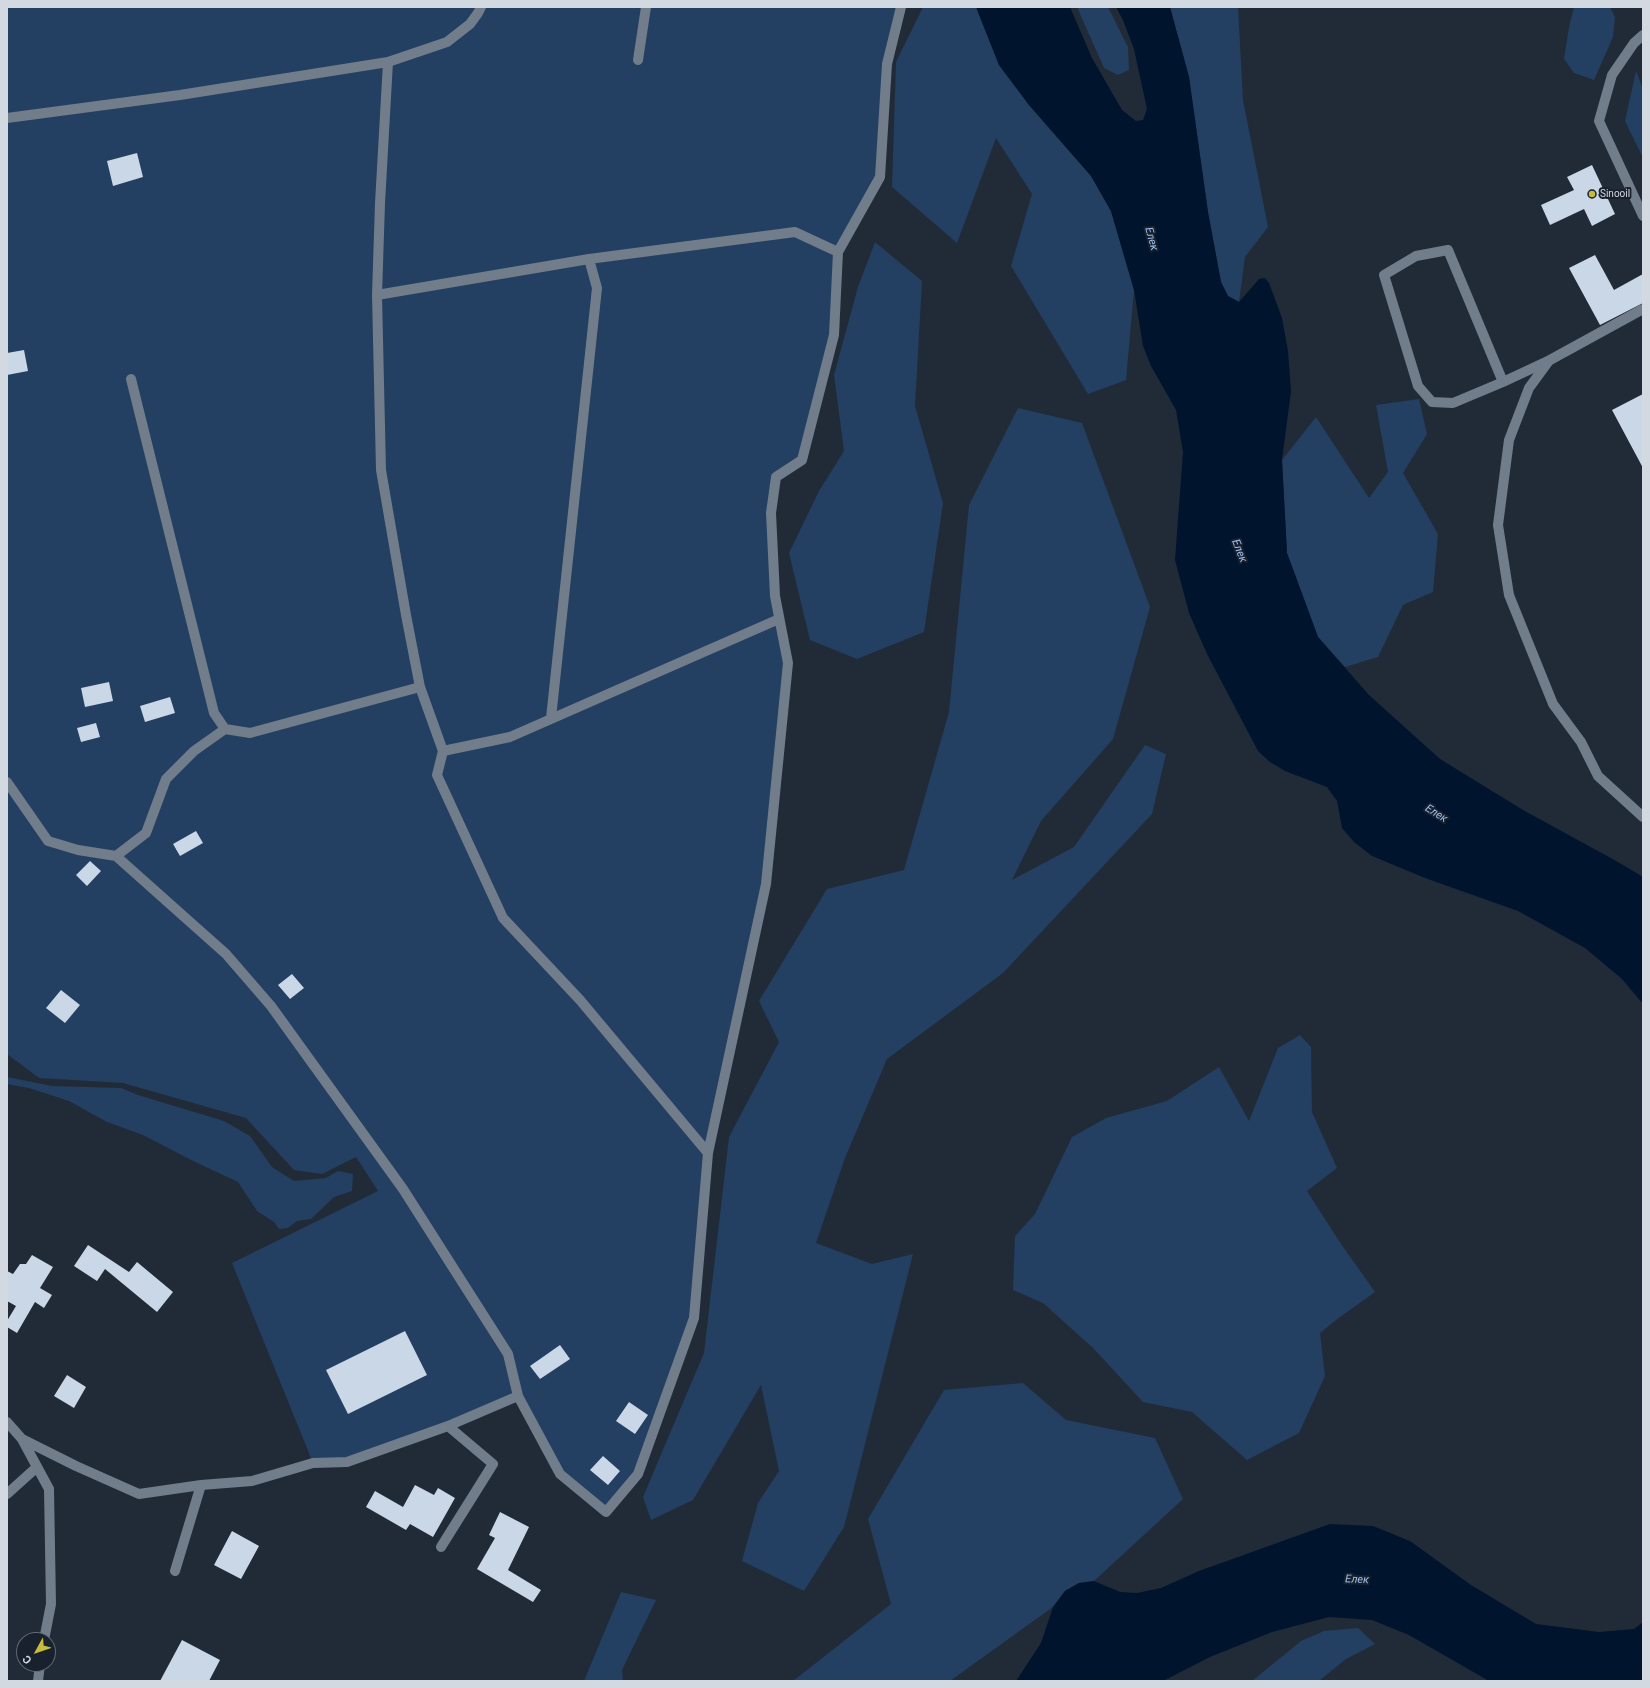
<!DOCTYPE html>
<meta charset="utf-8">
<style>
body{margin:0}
#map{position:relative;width:1650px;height:1688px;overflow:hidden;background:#212b37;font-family:Roboto,sans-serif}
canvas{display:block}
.frame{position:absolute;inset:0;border:8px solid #d3d9e1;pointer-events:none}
.north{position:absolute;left:16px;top:1632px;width:40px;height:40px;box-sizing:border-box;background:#18212d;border:1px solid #636b75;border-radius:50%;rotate:230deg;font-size:11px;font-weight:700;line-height:16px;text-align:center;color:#d3d9e1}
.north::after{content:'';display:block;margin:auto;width:14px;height:18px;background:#c7bb3c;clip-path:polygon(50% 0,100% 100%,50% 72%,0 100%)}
</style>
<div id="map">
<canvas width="1650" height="1688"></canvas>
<div class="frame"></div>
<div class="north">С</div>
</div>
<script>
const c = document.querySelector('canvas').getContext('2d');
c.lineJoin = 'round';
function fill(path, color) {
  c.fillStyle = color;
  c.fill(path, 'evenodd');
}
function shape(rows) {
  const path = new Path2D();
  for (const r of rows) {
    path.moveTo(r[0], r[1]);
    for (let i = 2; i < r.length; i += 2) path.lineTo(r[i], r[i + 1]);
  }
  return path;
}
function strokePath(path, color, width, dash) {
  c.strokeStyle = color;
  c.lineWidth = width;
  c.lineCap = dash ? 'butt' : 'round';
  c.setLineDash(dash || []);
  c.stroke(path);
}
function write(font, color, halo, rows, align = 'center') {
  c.font = font + ' Roboto,sans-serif';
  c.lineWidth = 4;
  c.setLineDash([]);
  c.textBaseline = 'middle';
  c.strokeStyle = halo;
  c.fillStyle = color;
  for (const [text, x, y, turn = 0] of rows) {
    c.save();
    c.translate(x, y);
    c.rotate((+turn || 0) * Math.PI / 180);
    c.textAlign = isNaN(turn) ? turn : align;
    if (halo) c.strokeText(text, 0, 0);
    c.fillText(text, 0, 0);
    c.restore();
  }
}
fill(shape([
 [7,7,901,7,887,64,880,177,838,252,834,335,802,460,776,477,775,596,788,663,766,884,708,1153,694,1318,638,1474,606,1512,560,1474,518,1396,347,1462,313,1463,232,1263,378,1191,356,1157,322,1174,294,1170,246,1118,123,1083,39,1078,7,1054],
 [923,7,976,7,999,65,1029,105,1091,176,1111,211,1134,290,1126,380,1088,394,1011,266,1032,194,996,138,957,243,892,187,896,62],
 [1077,7,1108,7,1128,47,1129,70,1118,75,1104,68],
 [1170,7,1238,7,1243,100,1268,227,1245,257,1239,302,1228,296,1221,282,1208,212,1189,77],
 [1574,7,1610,7,1615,17,1613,37,1594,80,1574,73,1564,59,1569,27],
 [1636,71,1643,89,1643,158,1625,121],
 [875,242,922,281,915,406,943,503,924,632,857,659,810,640,789,553,819,491,844,451,834,375,858,287],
 [1419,399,1427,434,1403,473,1438,534,1433,592,1403,605,1378,657,1345,667,1318,637,1287,553,1282,460,1316,417,1369,498,1388,472,1376,405],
 [1018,408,1082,423,1150,607,1113,739,1041,821,1012,880,1074,847,1145,745,1166,754,1152,814,1003,973,887,1059,845,1158,816,1243,872,1264,913,1254,844,1527,804,1591,742,1561,758,1503,779,1471,761,1385,693,1500,651,1520,643,1497,704,1353,729,1137,779,1042,759,1001,827,889,904,870,949,712,969,505],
 [1300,1035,1311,1047,1312,1112,1337,1168,1307,1191,1339,1241,1375,1292,1340,1317,1320,1333,1325,1376,1299,1433,1247,1460,1192,1412,1143,1402,1093,1348,1043,1303,1013,1290,1015,1236,1035,1214,1072,1137,1106,1118,1167,1101,1219,1067,1249,1121,1278,1048],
 [7,1077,52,1086,121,1088,138,1095,224,1121,250,1136,272,1167,294,1181,326,1178,338,1171,353,1174,352,1191,334,1197,311,1219,297,1221,288,1228,279,1229,274,1222,257,1211,238,1182,193,1161,143,1135,107,1122,69,1101,29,1088,7,1084],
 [1023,1383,1066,1420,1155,1438,1183,1499,1094,1581,1079,1583,1065,1591,1053,1607,950,1681,793,1681,891,1604,868,1519,944,1390],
 [621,1592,656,1600,622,1670,623,1681,584,1681],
 [1358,1628,1375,1644,1346,1659,1319,1681,1252,1681,1301,1641,1324,1631]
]), '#233f61');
fill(shape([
 [976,7,1070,7,1092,58,1122,110,1136,121,1143,120,1147,109,1134,49,1123,20,1116,7,1170,7,1189,77,1208,212,1221,282,1228,296,1239,302,1259,279,1265,278,1269,283,1282,318,1288,351,1291,391,1282,460,1287,553,1318,637,1369,695,1440,759,1523,810,1618,862,1643,877,1643,1004,1622,979,1585,948,1518,911,1425,878,1372,856,1354,842,1342,828,1337,801,1327,787,1285,771,1270,762,1258,751,1207,654,1189,613,1175,560,1183,452,1176,410,1151,366,1143,346,1134,290,1111,211,1091,176,1029,105,999,65],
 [1330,1524,1373,1526,1410,1541,1471,1585,1536,1624,1599,1632,1634,1629,1643,1622,1643,1681,1489,1681,1409,1635,1372,1620,1329,1617,1272,1632,1210,1657,1163,1681,1016,1681,1041,1643,1053,1607,1065,1591,1079,1583,1094,1581,1120,1592,1137,1593,1161,1588,1199,1571]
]), '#00142e');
fill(shape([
 [137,153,143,177,113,186,107,161],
 [1592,165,1615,214,1592,226,1584,209,1550,225,1541,205,1574,190,1567,177],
 [1595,255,1614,290,1643,274,1643,303,1600,325,1569,268],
 [24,350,28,371,7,375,7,353],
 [1643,394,1643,468,1612,410],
 [109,682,113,701,85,707,81,688],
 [170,697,175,713,145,722,140,706],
 [96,723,100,737,81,742,77,728],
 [196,831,203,843,180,856,173,844],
 [90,861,101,871,87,886,76,875],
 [292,974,304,988,290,999,278,985],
 [61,990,80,1005,65,1023,46,1008],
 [88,1245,129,1272,137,1262,173,1292,157,1312,105,1269,97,1281,74,1266],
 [32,1255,53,1267,40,1288,52,1295,44,1308,35,1302,17,1333,7,1327,7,1321,16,1306,7,1301,7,1271,13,1274,20,1264,26,1264],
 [405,1331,427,1375,348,1414,326,1370],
 [560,1345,570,1359,540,1379,530,1366],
 [67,1375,86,1387,74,1408,54,1396],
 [629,1402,648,1415,635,1434,616,1421],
 [603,1456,620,1471,608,1485,590,1470],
 [415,1485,434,1495,438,1488,455,1498,433,1537,410,1524,406,1530,366,1507,375,1491,403,1507],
 [500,1512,529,1527,508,1570,541,1590,533,1602,477,1569,495,1538,489,1535],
 [232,1531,259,1546,241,1579,214,1565],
 [182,1640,220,1660,209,1681,160,1681]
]), '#cad7e6');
strokePath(shape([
 [1643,35,1634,43,1612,75,1599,121,1643,216],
 [638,60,646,7],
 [388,62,380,203,377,295,381,470,406,615,420,687,443,751,437,775,503,918,580,1000,708,1153],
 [7,118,180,95,388,62,447,42,470,24,478,13,481,7],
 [377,295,589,259,795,232,838,252],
 [1548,362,1529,388,1509,440,1498,525,1509,595,1553,704,1581,742,1598,776,1643,817],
 [131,379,214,713,225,729,250,733,420,687],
 [1503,382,1448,250,1416,256,1384,275,1418,386,1432,402,1453,403,1503,382,1550,360,1643,309],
 [551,718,597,288,589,259],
 [443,751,510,737,779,619],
 [7,782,48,841,78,850,116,856,226,954,271,1006,403,1189,508,1354,518,1396],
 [116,856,146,833,166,779,194,751,225,729],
 [7,1422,22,1439,76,1466,139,1494,201,1485,252,1481,313,1463,347,1462,448,1426,518,1396,560,1474,606,1512,638,1474,694,1318,708,1153,766,884,788,663,775,596,771,513,776,477,802,460,834,335,838,252,880,177,887,64,901,7],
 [22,1439,49,1489,51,1604,44,1640],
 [7,1494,37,1467],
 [441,1547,493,1464,448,1426],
 [175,1571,201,1485],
 [38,1681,40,1664]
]), '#717d8b', 10);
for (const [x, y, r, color] of [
 [1592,194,4,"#c7bb3c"]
]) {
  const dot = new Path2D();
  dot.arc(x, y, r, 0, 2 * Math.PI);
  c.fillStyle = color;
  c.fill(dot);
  strokePath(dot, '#18212d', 1.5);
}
write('10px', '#d3d9e1', '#18212d', [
 ["Sinooil",1600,194]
], 'left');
write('italic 11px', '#9dc2f1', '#18212d', [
 ["Елек",1151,239,75],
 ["Елек",1239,551,68],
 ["Елек",1436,814,32],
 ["Елек",1357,1580,2]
]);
</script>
